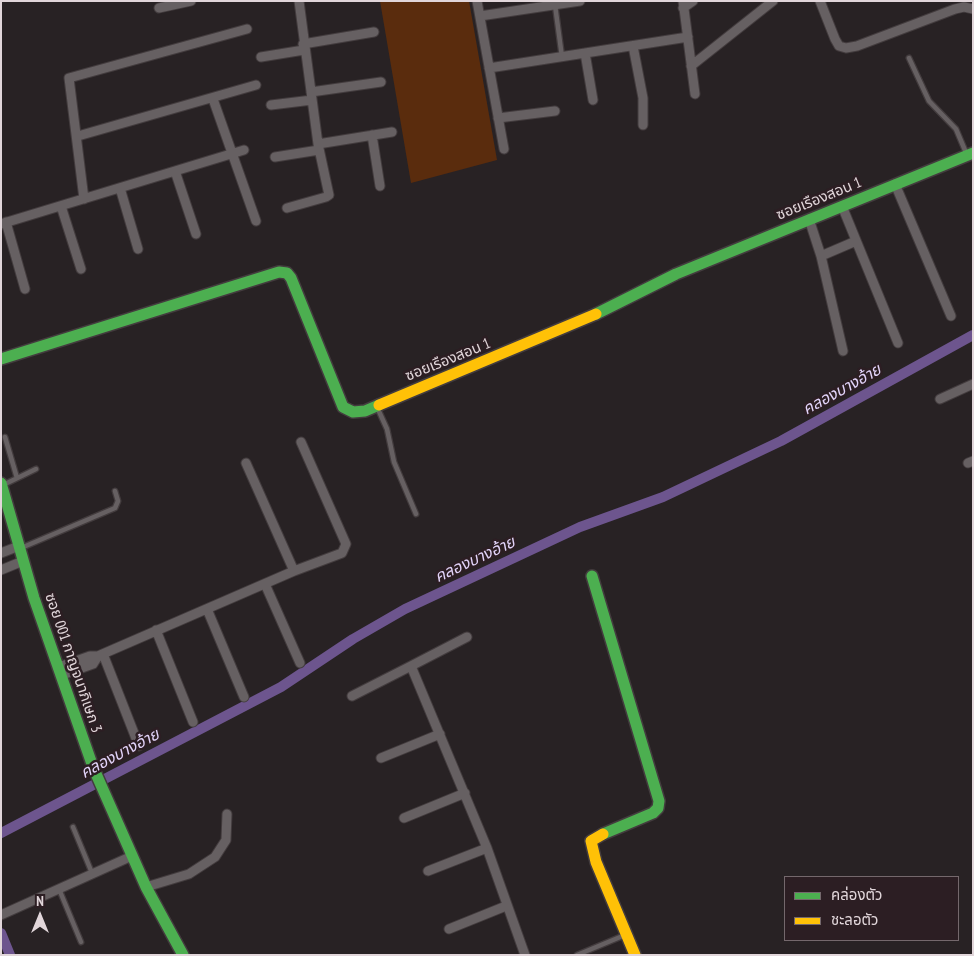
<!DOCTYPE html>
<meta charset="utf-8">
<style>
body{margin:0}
#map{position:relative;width:974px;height:956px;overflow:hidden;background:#282224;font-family:"PT Sans Narrow","Noto Sans Thai",sans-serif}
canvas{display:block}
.frame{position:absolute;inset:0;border:2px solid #e1d6da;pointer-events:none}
.legend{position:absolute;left:784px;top:876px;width:175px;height:65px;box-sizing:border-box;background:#2c1e23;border:1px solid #74686c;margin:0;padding:6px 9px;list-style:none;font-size:15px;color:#e1d6da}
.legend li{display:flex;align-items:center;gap:10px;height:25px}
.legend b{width:25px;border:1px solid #74686c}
.north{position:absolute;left:15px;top:891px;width:50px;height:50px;-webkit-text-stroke:4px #2c1e23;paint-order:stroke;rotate:0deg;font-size:14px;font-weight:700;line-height:20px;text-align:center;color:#e1d6da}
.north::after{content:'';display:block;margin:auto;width:18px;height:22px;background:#e1d6da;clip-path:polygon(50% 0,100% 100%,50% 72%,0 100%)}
</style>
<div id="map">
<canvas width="974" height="956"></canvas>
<div class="frame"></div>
<ul class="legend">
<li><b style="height:6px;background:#4caf50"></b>คล่องตัว</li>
<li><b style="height:6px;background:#ffc107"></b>ชะลอตัว</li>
</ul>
<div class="north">N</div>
</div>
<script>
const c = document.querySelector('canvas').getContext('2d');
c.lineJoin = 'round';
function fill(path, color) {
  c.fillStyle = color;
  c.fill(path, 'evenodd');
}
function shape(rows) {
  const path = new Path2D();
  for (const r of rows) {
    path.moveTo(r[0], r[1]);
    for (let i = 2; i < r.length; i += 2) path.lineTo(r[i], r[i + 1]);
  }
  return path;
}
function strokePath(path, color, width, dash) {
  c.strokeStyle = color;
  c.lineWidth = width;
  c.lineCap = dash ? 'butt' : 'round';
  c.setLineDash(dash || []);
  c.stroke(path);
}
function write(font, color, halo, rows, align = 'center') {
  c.font = font + ' "PT Sans Narrow","Noto Sans Thai",sans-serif';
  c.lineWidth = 5;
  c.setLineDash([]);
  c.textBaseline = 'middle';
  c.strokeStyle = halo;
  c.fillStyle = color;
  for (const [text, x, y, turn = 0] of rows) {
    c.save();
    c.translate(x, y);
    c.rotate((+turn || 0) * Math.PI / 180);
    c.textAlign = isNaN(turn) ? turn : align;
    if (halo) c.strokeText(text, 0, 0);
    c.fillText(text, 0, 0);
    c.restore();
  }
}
fill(shape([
 [380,1,469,1,497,160,411,183]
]), '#5a2c0d');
strokePath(shape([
 [1,833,281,687,353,639,405,609,580,527,663,497,781,441,973,335],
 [1,933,10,955]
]), '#6d558e', 10);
const lane = shape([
 [555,5,562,57],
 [909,58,929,101,956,129,967,155],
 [377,407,387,429,394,462,416,514],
 [5,437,17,478],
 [3,485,36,469],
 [21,548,115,508,118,501,115,491],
 [73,827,92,873],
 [59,889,81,942],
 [577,955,625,935]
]);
const street = shape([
 [477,1,504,149],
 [683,1,695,94],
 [820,1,835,39,839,46,846,48,857,46,955,9,964,7,973,9],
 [159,8,191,1],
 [683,8,693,1],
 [480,16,580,1],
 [303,44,374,32],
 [633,46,643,98,643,125],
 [585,53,593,100],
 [261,57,304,50],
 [691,66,773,1],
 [489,68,688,37],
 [311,92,381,82],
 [213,99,256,221],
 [271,105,312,100],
 [498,118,555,111],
 [372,135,380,186],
 [78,136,256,85],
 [318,144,392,132],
 [275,157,319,150],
 [175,171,196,234],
 [895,184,951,316],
 [120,188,138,249],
 [84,199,69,78,247,29],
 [61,206,81,269],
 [842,206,898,343],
 [287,208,326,197,329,195,318,144,299,1],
 [809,219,821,256,843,351],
 [6,222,25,289],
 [1,224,244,150],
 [821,256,856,241],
 [940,399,973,384],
 [246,463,294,571],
 [968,463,973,461],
 [1,553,19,546],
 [1,570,23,561],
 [265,584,300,663],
 [207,609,244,697],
 [156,630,193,722],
 [103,654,139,746],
 [411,666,467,637],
 [59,667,90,656,98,656,294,571,342,553,346,544,301,442],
 [62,675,93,664,98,656],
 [352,696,411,666,487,848,525,955],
 [381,758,440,734],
 [404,818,465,793],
 [428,871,487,848],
 [146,887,189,874,215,857,226,840,227,814],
 [1,915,132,856],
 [449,929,506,906]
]);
const fast = shape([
 [596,314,676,274,973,153],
 [1,359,279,272,287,273,291,278,343,407,353,412,365,411,379,405],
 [1,483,34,598,93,767,146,887,183,955],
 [592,576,659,801,658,808,653,813,603,834]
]);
const slow = shape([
 [379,405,596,314],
 [603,834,591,841,596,862,635,955]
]);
strokePath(lane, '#433c3e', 7);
strokePath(street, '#433c3e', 11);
strokePath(fast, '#433c3e', 14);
strokePath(slow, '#433c3e', 14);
strokePath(lane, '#666062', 4.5);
strokePath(street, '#666062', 9);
strokePath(fast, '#4caf50', 11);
strokePath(slow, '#ffc107', 11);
write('15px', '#e1d6da', '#2c1e23', [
 ["ซอยเรืองสอน 1",819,199,-22],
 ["ซอยเรืองสอน 1",448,360,-22],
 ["ซอย 001 กาญจนาภิเษก 3",73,663,71]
]);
write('italic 16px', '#e2d4f9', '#2c1e23', [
 ["คลองบางอ้าย",842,390,-29],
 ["คลองบางอ้าย",475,560,-25],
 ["คลองบางอ้าย",120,754,-28]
]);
</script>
